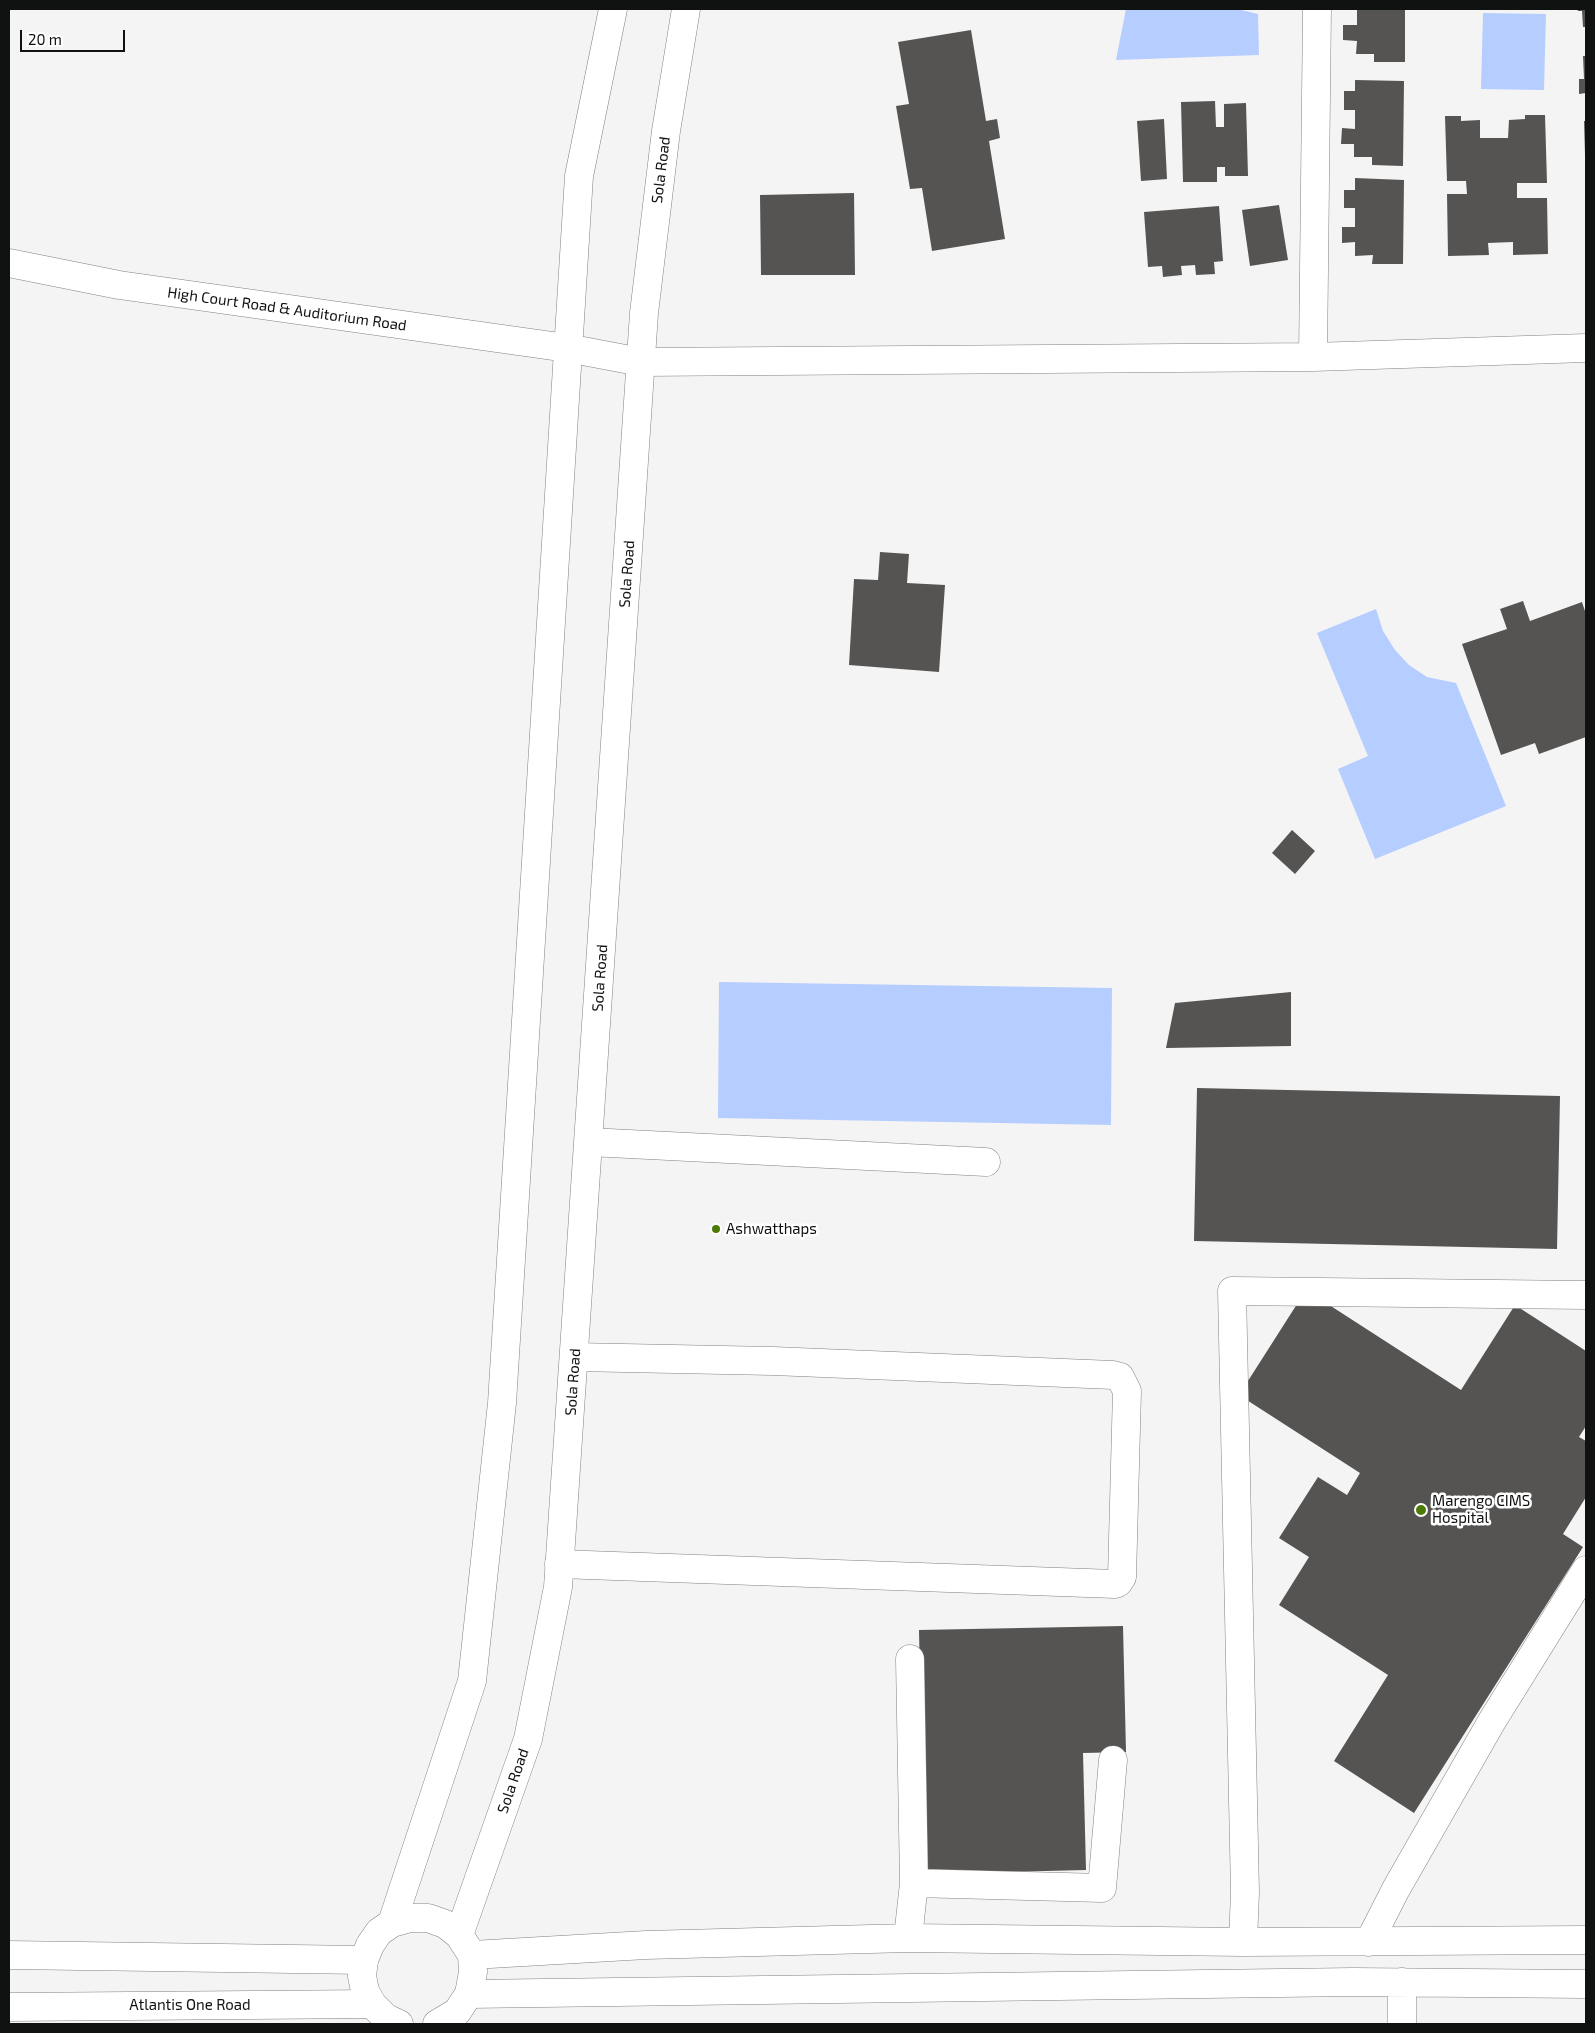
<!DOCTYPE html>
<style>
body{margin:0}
#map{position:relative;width:1595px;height:2033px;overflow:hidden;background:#f4f4f5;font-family:"Exo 2",sans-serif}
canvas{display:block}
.frame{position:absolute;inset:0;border:10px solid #101111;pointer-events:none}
.scale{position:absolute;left:20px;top:30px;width:105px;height:22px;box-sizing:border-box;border:2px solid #101111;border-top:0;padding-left:6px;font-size:15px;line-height:18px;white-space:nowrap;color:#101111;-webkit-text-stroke:4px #fff;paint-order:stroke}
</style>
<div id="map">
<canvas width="1595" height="2033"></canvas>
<div class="frame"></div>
<div class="scale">20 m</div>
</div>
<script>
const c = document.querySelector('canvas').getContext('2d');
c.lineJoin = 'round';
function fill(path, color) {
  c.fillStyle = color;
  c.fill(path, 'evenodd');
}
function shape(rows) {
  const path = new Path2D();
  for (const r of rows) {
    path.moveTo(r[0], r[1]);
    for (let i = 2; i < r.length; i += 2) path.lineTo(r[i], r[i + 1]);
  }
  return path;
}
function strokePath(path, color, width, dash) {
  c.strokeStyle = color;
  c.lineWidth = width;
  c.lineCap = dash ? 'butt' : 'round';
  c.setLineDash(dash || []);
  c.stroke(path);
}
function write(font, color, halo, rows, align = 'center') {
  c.font = font + ' "Exo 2",sans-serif';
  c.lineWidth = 5;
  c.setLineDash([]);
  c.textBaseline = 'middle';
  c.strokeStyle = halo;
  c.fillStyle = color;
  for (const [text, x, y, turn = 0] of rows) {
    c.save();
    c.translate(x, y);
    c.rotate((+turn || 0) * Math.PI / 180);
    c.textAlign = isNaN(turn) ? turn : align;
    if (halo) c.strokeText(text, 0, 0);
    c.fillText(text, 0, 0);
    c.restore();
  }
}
fill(shape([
 [1126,9,1237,9,1258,14,1259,55,1116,60],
 [1483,13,1546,14,1544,90,1481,89],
 [1376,609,1383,631,1395,650,1409,665,1427,677,1456,683,1506,806,1375,859,1338,769,1368,756,1317,633],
 [719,982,1112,988,1111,1125,718,1118]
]), '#b6cdff');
fill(shape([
 [1357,9,1405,9,1405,62,1374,62,1374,54,1356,54,1357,41,1343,40,1343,25,1357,25],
 [1577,9,1586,9,1586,27,1583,27,1582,11,1578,11],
 [971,30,986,121,997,119,1000,138,989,141,1005,239,932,251,922,188,910,189,896,106,909,104,898,42],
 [1583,56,1586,56,1586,93,1579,94,1579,79,1584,79],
 [1355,80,1404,81,1403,166,1372,165,1372,157,1354,157,1354,144,1341,144,1342,128,1355,129,1355,110,1344,110,1344,91,1355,91],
 [1215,101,1216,127,1224,127,1224,104,1246,103,1248,176,1225,176,1225,167,1217,167,1217,182,1183,182,1181,102],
 [1525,115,1545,115,1547,183,1517,183,1517,198,1547,198,1548,254,1513,255,1513,242,1488,243,1489,255,1448,256,1447,194,1467,194,1466,181,1447,181,1445,116,1461,116,1461,121,1480,120,1480,138,1508,138,1509,120,1525,119],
 [1164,119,1167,179,1141,181,1137,121],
 [1584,121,1586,121,1586,155,1585,155],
 [1355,178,1404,180,1403,264,1372,264,1373,255,1355,256,1355,242,1342,243,1342,227,1355,227,1355,208,1344,208,1344,190,1355,190],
 [854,193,855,275,761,275,760,195],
 [1279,205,1288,260,1250,266,1242,210],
 [1219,206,1223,261,1214,262,1215,274,1196,275,1195,265,1181,266,1182,275,1163,277,1162,266,1148,267,1144,212],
 [880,552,909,554,907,583,945,585,939,672,849,665,854,579,878,580],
 [1523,601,1530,621,1582,602,1586,614,1586,737,1539,754,1535,743,1501,755,1462,644,1507,629,1500,609],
 [1292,830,1315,851,1295,874,1272,853],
 [1291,992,1291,1046,1166,1048,1175,1003],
 [1197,1088,1560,1096,1557,1249,1194,1241],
 [1306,1290,1461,1390,1515,1305,1586,1351,1586,1426,1579,1437,1586,1441,1586,1497,1563,1534,1583,1547,1414,1813,1334,1761,1388,1675,1279,1605,1309,1557,1279,1538,1318,1477,1347,1495,1360,1473,1239,1395],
 [1123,1626,1126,1752,1083,1753,1086,1870,924,1874,919,1630]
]), '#555453');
const minor = shape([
 [9,263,119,285,567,348,641,362,1313,357,1586,348],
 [1313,357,1317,9],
 [589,1142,986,1162],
 [559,1564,1115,1584,1118,1583,1122,1577,1127,1391,1120,1377,1113,1375,773,1361,574,1357],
 [914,1883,1102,1888,1113,1760],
 [908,1938,914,1883,910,1659],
 [1243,1942,1245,1892,1232,1291,1586,1295],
 [1369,1942,1396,1889,1492,1721,1586,1570],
 [9,1955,364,1960],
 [472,1955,646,1945,908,1938,1243,1942,1586,1940],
 [1402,1982,1402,2024],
 [469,1994,1353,1982,1586,1984],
 [9,2007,372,2004]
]);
const major = shape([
 [392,1923,472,1681,502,1403,579,176,613,9],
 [459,1935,528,1739,558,1587,644,313,666,131,686,9],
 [399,2024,386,2018,372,2004,365,1991,362,1976,364,1960,370,1945,379,1932,392,1923,410,1918,428,1918,445,1924,459,1935,472,1955,473,1972,469,1994,457,2012,437,2024]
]);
strokePath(minor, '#808182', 29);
strokePath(major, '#808182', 29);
strokePath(minor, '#fff', 28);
strokePath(major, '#fff', 28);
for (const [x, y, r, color] of [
 [716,1229,5,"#4c7b04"],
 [1421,1510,6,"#4c7b04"]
]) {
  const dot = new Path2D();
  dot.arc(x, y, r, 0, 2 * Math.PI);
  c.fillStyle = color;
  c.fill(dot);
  strokePath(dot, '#fff', 2);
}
write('15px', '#101111', '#fff', [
 ["Sola Road",661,170,-83],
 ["High Court Road & Auditorium Road",287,309,8],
 ["Sola Road",627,574,-86],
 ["Sola Road",600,978,-86],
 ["Sola Road",573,1382,-86],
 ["Sola Road",513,1781,-71],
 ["Atlantis One Road",190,2005]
]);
write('15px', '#101111', '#fff', [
 ["Ashwatthaps",726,1229],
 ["Marengo CIMS",1432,1501],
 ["Hospital",1432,1518]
], 'left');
</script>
